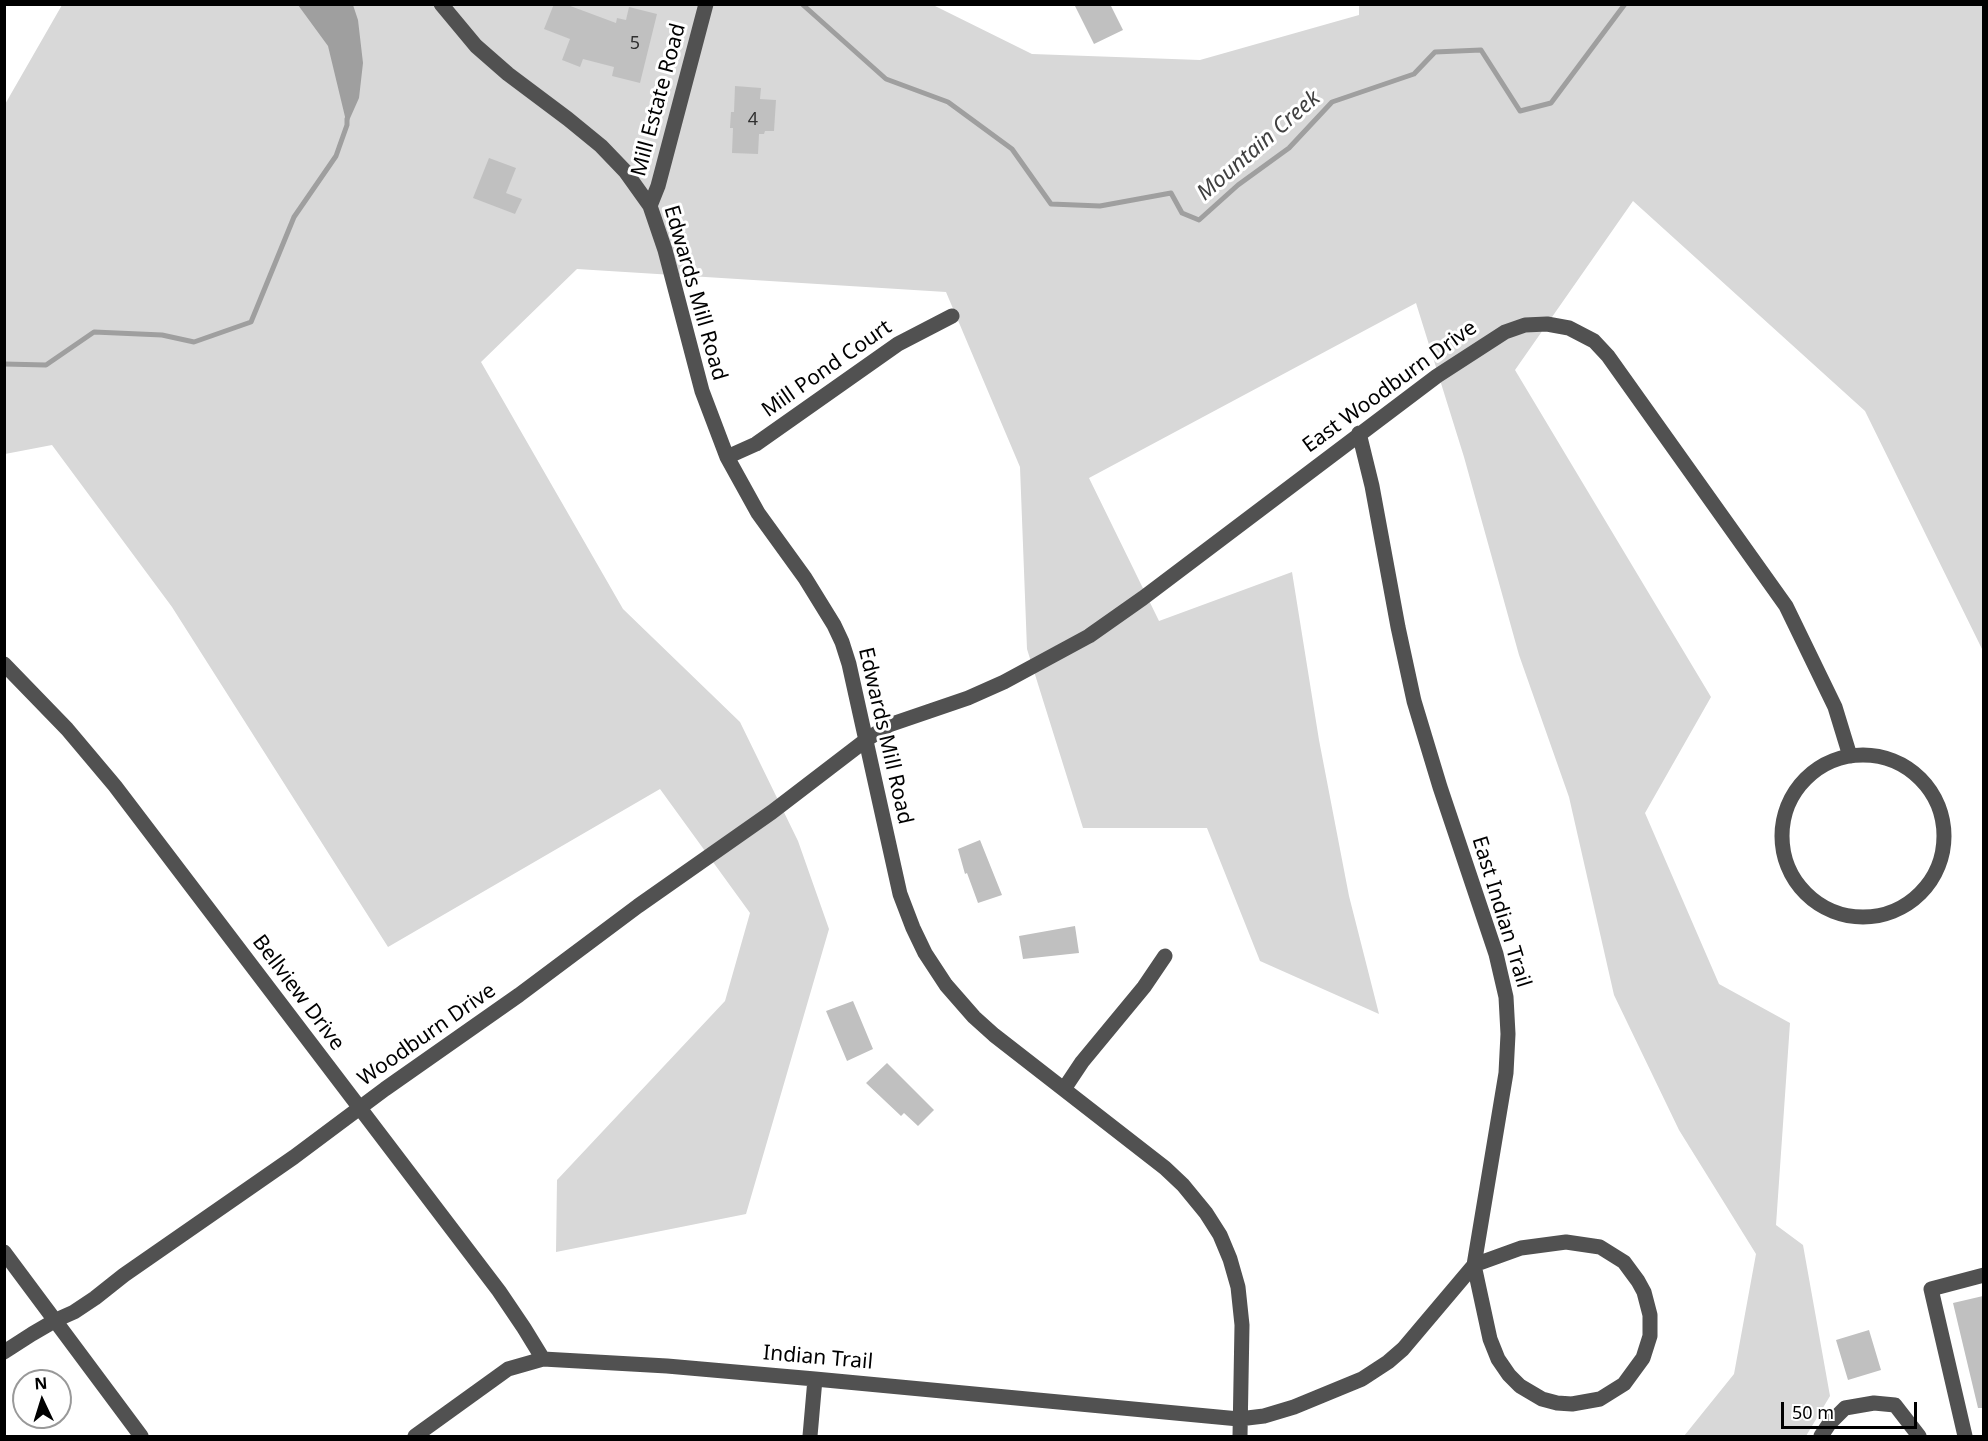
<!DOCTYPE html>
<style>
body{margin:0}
#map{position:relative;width:1988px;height:1441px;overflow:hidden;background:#fff;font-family:"Noto Sans",sans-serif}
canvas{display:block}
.frame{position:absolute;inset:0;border:6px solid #000;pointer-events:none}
.north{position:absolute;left:12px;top:1369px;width:60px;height:60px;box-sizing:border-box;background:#fff;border:2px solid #999;border-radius:50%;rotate:356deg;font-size:16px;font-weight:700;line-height:24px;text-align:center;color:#000}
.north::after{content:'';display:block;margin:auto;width:21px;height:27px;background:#000;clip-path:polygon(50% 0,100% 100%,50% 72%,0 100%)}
.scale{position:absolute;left:1781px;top:1402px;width:136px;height:27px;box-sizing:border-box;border:3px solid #000;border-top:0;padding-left:8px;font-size:18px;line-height:21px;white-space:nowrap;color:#000;-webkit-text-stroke:4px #fff;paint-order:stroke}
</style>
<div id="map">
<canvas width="1988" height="1441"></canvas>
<div class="frame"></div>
<div class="north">N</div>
<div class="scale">50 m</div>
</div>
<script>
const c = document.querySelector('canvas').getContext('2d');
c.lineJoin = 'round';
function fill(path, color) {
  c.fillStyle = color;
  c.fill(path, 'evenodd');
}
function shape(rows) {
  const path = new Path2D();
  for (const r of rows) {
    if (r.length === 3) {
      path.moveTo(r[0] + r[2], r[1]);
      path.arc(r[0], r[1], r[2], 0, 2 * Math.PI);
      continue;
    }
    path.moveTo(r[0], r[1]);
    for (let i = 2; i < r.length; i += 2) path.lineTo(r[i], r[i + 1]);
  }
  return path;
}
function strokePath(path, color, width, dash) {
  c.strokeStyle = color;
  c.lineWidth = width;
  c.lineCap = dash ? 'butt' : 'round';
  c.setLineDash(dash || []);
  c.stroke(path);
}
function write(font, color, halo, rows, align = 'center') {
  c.font = font + ' "Noto Sans",sans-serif';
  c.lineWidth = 6;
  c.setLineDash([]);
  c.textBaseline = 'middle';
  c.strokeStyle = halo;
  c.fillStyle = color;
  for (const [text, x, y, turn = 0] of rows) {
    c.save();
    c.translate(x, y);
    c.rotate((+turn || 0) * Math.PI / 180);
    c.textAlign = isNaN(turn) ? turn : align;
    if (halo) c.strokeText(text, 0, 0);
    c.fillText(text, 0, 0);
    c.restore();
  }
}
fill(shape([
 [62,5,933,5,1032,54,1200,60,1359,15,1359,5,1983,5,1983,651,1865,411,1633,201,1515,370,1711,697,1645,813,1719,984,1790,1023,1776,1225,1803,1245,1830,1396,1806,1436,1684,1436,1734,1374,1756,1254,1679,1130,1614,995,1569,797,1519,655,1464,457,1416,303,1089,478,1159,621,1292,572,1319,740,1349,896,1379,1014,1260,961,1207,828,1083,828,1027,649,1020,467,946,292,577,269,481,362,623,609,740,722,798,841,829,929,746,1214,556,1252,557,1180,725,1001,750,913,660,789,388,947,172,607,52,445,5,454,4,106]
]), '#d8d8d8');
fill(shape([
 [298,5,353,5,358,20,363,63,359,98,347,125,328,46]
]), '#9f9f9f');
strokePath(shape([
 [802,4,886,79,948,102,1012,149,1051,204,1100,206,1171,193,1182,213,1199,220,1238,185,1289,148,1332,102,1414,74,1435,52,1481,50,1520,111,1551,103,1625,4],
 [4,364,46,365,94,332,162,335,194,342,251,322,294,217,336,156,347,125,347,119]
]), '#9f9f9f', 5);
fill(shape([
 [554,4,565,4,616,23,617,18,626,20,629,7,657,14,640,83,612,76,614,67,583,59,580,67,562,60,570,39,544,29],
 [1074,4,1110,4,1123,30,1094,44],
 [735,86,761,88,760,99,776,100,774,131,765,131,764,134,759,134,758,154,732,153,733,128,730,128,731,112,734,112],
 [489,158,516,168,506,193,522,199,515,214,473,198],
 [980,840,1002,895,978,903,967,873,965,874,958,849],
 [1075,926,1079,953,1023,959,1019,936],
 [853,1001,873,1049,847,1061,826,1011],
 [887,1063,934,1110,918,1126,904,1113,901,1116,866,1083],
 [1983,1296,1983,1408,1978,1408,1953,1303],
 [1869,1330,1881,1370,1848,1380,1836,1340]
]), '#c0c0c0');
strokePath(shape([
 [441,4,476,46,508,74,568,119,601,146,625,171,650,206,665,250,702,391,727,457,758,513,805,578,834,625,842,642,849,664,900,894,913,928,925,953,946,985,974,1017,994,1035,1165,1168,1183,1185,1206,1213,1220,1235,1230,1259,1238,1287,1242,1325,1240,1436],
 [650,206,658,186,706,4],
 [727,457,756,444,898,344,952,316],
 [4,664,67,729,115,786,499,1291,524,1328,543,1359],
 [1863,836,81],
 [1064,1089,1082,1062,1144,987,1165,956],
 [1566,1242,1600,1247,1624,1262,1638,1281,1644,1292,1650,1315,1650,1336,1643,1358,1624,1384,1600,1399,1572,1404,1557,1403,1542,1399,1520,1386,1509,1375,1498,1359,1490,1339,1474,1265,1521,1248,1566,1242],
 [4,1252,141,1436],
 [4,1352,32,1334,56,1320,74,1312,95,1298,124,1275,294,1157,385,1089,519,995,638,906,772,812,866,740,889,725,968,698,1004,682,1089,636,1143,598,1437,376,1505,332,1525,325,1547,324,1569,328,1594,341,1608,356,1786,606,1835,707,1850,756],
 [415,1436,508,1369,543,1359,667,1366,815,1379,1239,1419,1264,1416,1294,1407,1362,1379,1388,1362,1403,1349,1474,1265,1506,1073,1508,1034,1506,997,1496,954,1440,787,1414,701,1398,627,1372,486,1359,433],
 [810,1436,815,1379],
 [1821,1436,1829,1424,1845,1408,1874,1403,1895,1405,1919,1436],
 [1965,1436,1931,1289,1984,1275]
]), '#515151', 15);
write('18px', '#303030', null, [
 ["5",635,44],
 ["4",753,120]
]);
write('21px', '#000', '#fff', [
 ["Mill Estate Road",659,100,-75],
 ["Edwards Mill Road",695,293,74],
 ["Mill Pond Court",827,369,-35],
 ["East Woodburn Drive",1390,387,-36],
 ["Edwards Mill Road",885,736,77],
 ["East Indian Trail",1501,912,73],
 ["Bellview Drive",298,993,53],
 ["Woodburn Drive",427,1035,-35],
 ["Indian Trail",818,1358,5]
]);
write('italic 22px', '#404040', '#fff', [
 ["Mountain Creek",1259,146,-41]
]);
</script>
